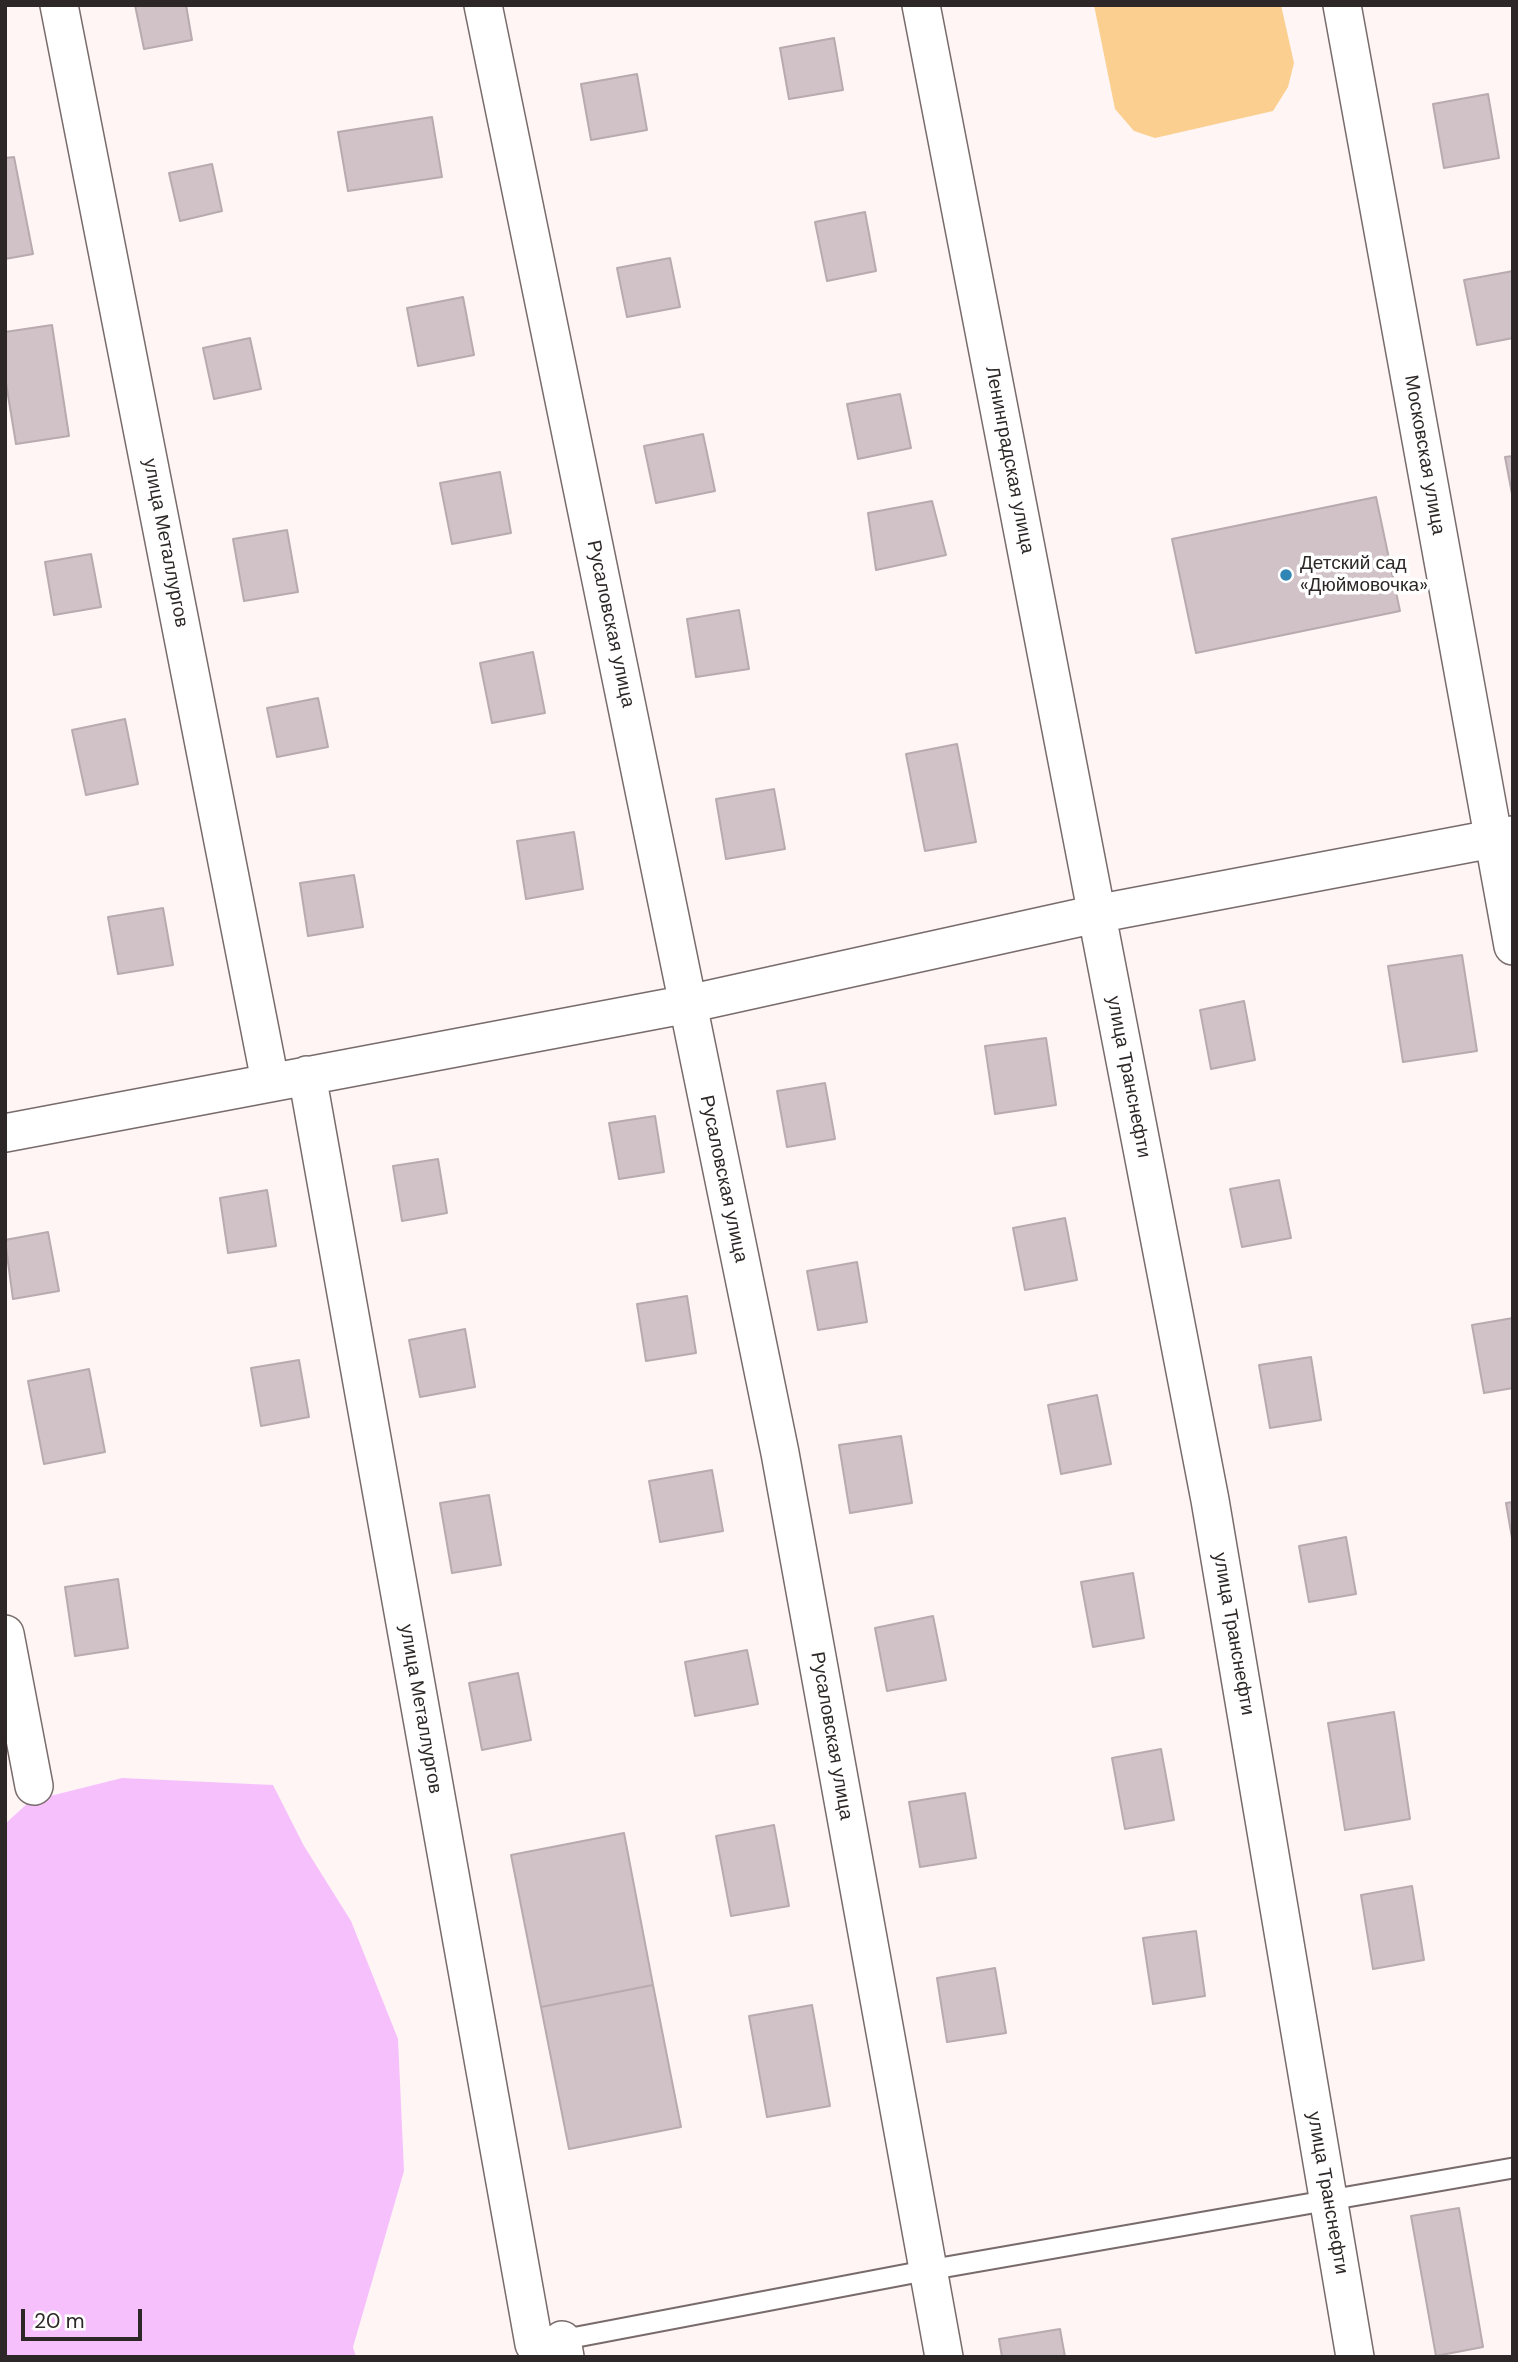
<!DOCTYPE html>
<meta charset="utf-8">
<style>
body{margin:0}
#map{position:relative;width:1518px;height:2362px;overflow:hidden;background:#fef5f4;font-family:"DM Sans",sans-serif}
canvas{display:block}
.frame{position:absolute;inset:0;border:7px solid #2d2727;pointer-events:none}
.scale{position:absolute;left:21px;top:2309px;width:121px;height:32px;box-sizing:border-box;border:4px solid #2d2727;border-top:0;padding-left:9px;font-size:21px;line-height:24px;white-space:nowrap;color:#2d2727;-webkit-text-stroke:5px #fff;paint-order:stroke}
</style>
<div id="map">
<canvas width="1518" height="2362"></canvas>
<div class="frame"></div>
<div class="scale">20 m</div>
</div>
<script>
const c = document.querySelector('canvas').getContext('2d');
c.lineJoin = 'round';
function fill(path, color) {
  c.fillStyle = color;
  c.fill(path, 'evenodd');
}
function shape(rows) {
  const path = new Path2D();
  for (const r of rows) {
    path.moveTo(r[0], r[1]);
    for (let i = 2; i < r.length; i += 2) path.lineTo(r[i], r[i + 1]);
  }
  return path;
}
function strokePath(path, color, width, dash) {
  c.strokeStyle = color;
  c.lineWidth = width;
  c.lineCap = dash ? 'butt' : 'round';
  c.setLineDash(dash || []);
  c.stroke(path);
}
function write(font, color, halo, rows, align = 'center') {
  c.font = font + ' "DM Sans",sans-serif';
  c.lineWidth = 7;
  c.setLineDash([]);
  c.textBaseline = 'middle';
  c.strokeStyle = halo;
  c.fillStyle = color;
  for (const [text, x, y, turn = 0] of rows) {
    c.save();
    c.translate(x, y);
    c.rotate((+turn || 0) * Math.PI / 180);
    c.textAlign = isNaN(turn) ? turn : align;
    if (halo) c.strokeText(text, 0, 0);
    c.fillText(text, 0, 0);
    c.restore();
  }
}
fill(shape([
 [1094,5,1281,5,1294,63,1288,87,1273,111,1155,138,1134,131,1115,109]
]), '#fbcf8f');
fill(shape([
 [122,1778,273,1785,304,1846,351,1921,398,2039,404,2171,353,2347,356,2357,5,2357,5,1824,30,1801]
]), '#f6c0fc');
const building = shape([
 [135,5,186,5,192,40,144,49,135,5],
 [834,38,843,90,789,99,780,48,834,38],
 [637,74,647,130,591,140,581,84,637,74],
 [1488,94,1499,158,1444,168,1433,104,1488,94],
 [432,117,442,177,348,191,338,132,432,117],
 [14,157,33,254,5,259,5,158,14,157],
 [212,164,222,211,180,221,169,173,212,164],
 [865,212,876,271,827,281,815,222,865,212],
 [670,258,680,307,627,317,617,268,670,258],
 [1513,271,1513,338,1477,345,1464,280,1513,271],
 [463,297,474,355,418,366,407,308,463,297],
 [52,325,69,436,16,444,5,377,5,332,52,325],
 [250,338,261,389,214,399,203,348,250,338],
 [900,394,911,448,858,459,847,404,900,394],
 [703,434,715,491,656,503,644,446,703,434],
 [1513,456,1513,499,1505,457,1513,456],
 [500,472,511,533,452,544,440,483,500,472],
 [1376,497,1400,611,1196,653,1172,539,1376,497],
 [932,501,946,555,876,570,868,513,932,501],
 [287,530,298,592,244,601,233,539,287,530],
 [91,554,101,607,54,615,45,562,91,554],
 [739,610,749,669,696,677,687,619,739,610],
 [533,652,545,713,492,723,480,663,533,652],
 [318,698,328,747,277,757,267,708,318,698],
 [125,719,138,784,86,795,72,730,125,719],
 [957,744,976,842,925,851,906,754,957,744],
 [774,789,785,849,726,859,716,799,774,789],
 [574,832,583,889,526,899,517,841,574,832],
 [354,875,363,927,308,936,300,883,354,875],
 [163,908,173,965,118,974,108,917,163,908],
 [1462,955,1477,1051,1403,1062,1388,966,1462,955],
 [1244,1001,1255,1060,1211,1069,1200,1010,1244,1001],
 [1046,1038,1056,1105,995,1114,985,1046,1046,1038],
 [825,1083,835,1139,787,1147,777,1091,825,1083],
 [655,1116,664,1172,619,1179,609,1123,655,1116],
 [438,1159,447,1213,402,1221,393,1166,438,1159],
 [1279,1180,1291,1238,1242,1247,1230,1189,1279,1180],
 [267,1190,276,1246,228,1253,220,1198,267,1190],
 [1065,1218,1077,1280,1025,1290,1013,1228,1065,1218],
 [48,1232,59,1291,13,1299,5,1240,48,1232],
 [857,1262,867,1322,818,1330,807,1271,857,1262],
 [687,1296,696,1353,646,1361,637,1304,687,1296],
 [1513,1318,1513,1388,1484,1393,1472,1325,1513,1318],
 [465,1329,475,1387,420,1397,409,1340,465,1329],
 [1311,1357,1321,1420,1270,1428,1259,1365,1311,1357],
 [299,1360,309,1417,261,1426,251,1368,299,1360],
 [89,1369,105,1452,44,1464,28,1381,89,1369],
 [1097,1395,1111,1464,1061,1474,1048,1405,1097,1395],
 [901,1436,912,1503,850,1513,839,1445,901,1436],
 [712,1470,723,1531,660,1542,649,1481,712,1470],
 [489,1495,501,1565,452,1573,440,1503,489,1495],
 [1513,1502,1513,1544,1506,1503,1513,1502],
 [1346,1537,1356,1594,1309,1602,1299,1546,1346,1537],
 [1133,1573,1144,1638,1093,1647,1081,1582,1133,1573],
 [118,1579,128,1648,75,1656,65,1587,118,1579],
 [933,1616,946,1680,887,1691,875,1628,933,1616],
 [747,1650,758,1704,695,1716,685,1662,747,1650],
 [518,1673,531,1740,482,1750,469,1683,518,1673],
 [1394,1712,1410,1819,1345,1830,1328,1723,1394,1712],
 [1161,1749,1174,1820,1125,1829,1112,1758,1161,1749],
 [965,1793,976,1858,920,1867,909,1802,965,1793],
 [774,1825,789,1906,731,1916,716,1836,774,1825],
 [624,1833,653,1985,541,2007,511,1855,624,1833],
 [1412,1886,1424,1960,1373,1969,1361,1895,1412,1886],
 [1196,1931,1205,1996,1153,2004,1143,1938,1196,1931],
 [995,1968,1006,2033,947,2042,937,1978,995,1968],
 [653,1985,681,2127,569,2149,541,2007,653,1985],
 [812,2005,830,2106,767,2117,749,2016,812,2005],
 [1459,2208,1483,2347,1436,2356,1411,2216,1459,2208],
 [1060,2329,1065,2357,1002,2357,999,2339,1060,2329]
]);
fill(building, '#d0c2c7');
strokePath(building, '#b8aaaf', 2);
const lane = shape([
 [556,2341,929,2270,1513,2168]
]);
const street = shape([
 [59,5,270,1081],
 [483,5,780,1453,944,2357],
 [921,5,1210,1500,1355,2357],
 [1342,5,1513,946],
 [307,1075,534,2344],
 [5,1133,688,1004,1096,914,1513,835],
 [5,1634,34,1786],
 [562,2340,565,2357]
]);
strokePath(lane, '#796b6b', 23);
strokePath(street, '#796b6b', 40);
strokePath(lane, '#fff', 19);
strokePath(street, '#fff', 37);
for (const [x, y, r, color] of [
 [1286,575,7,"#2f85b4"]
]) {
  const dot = new Path2D();
  dot.arc(x, y, r, 0, 2 * Math.PI);
  c.fillStyle = color;
  c.fill(dot);
  strokePath(dot, '#fff', 2.5);
}
write('19px', '#2d2727', '#fff', [
 ["Московская улица",1424,455,80],
 ["Ленинградская улица",1009,460,79],
 ["улица Металлургов",165,543,79],
 ["Русаловская улица",610,624,78],
 ["улица Транснефти",1128,1077,79],
 ["Русаловская улица",723,1179,78],
 ["улица Транснефти",1233,1634,80],
 ["улица Металлургов",420,1709,80],
 ["Русаловская улица",831,1736,80],
 ["улица Транснефти",1327,2193,80]
]);
write('19px', '#2d2727', '#fff', [
 ["Детский сад",1300,564],
 ["«Дюймовочка»",1300,586]
], 'left');
</script>
